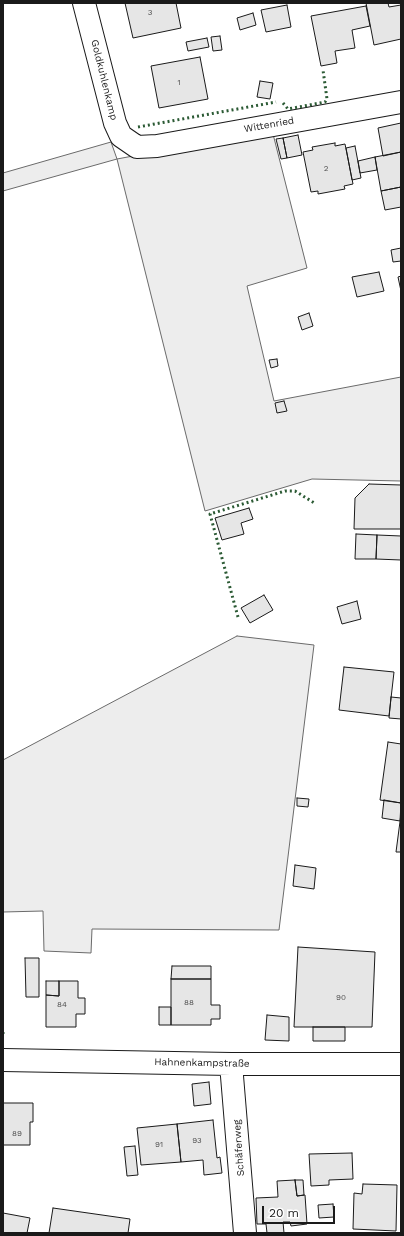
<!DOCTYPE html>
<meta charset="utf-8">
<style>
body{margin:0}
#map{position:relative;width:404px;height:1236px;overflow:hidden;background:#fff;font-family:"Work Sans",sans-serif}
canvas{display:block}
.frame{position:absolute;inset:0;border:4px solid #1a1a1a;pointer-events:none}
.scale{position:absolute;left:262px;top:1206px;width:73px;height:18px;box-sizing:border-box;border:2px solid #1a1a1a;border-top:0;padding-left:5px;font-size:12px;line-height:14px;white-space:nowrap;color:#1a1a1a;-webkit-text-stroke:3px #fff;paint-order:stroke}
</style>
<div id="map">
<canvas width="404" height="1236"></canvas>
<div class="frame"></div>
<div class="scale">20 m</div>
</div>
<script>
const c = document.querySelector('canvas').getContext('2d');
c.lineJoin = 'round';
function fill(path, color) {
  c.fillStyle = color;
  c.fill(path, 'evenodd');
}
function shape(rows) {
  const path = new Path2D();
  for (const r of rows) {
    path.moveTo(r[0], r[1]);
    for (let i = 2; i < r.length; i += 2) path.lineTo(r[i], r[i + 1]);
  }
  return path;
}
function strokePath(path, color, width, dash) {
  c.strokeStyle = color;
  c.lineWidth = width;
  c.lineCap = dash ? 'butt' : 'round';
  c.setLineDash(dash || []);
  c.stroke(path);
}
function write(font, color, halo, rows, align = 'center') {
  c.font = font + ' "Work Sans",sans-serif';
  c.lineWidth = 3;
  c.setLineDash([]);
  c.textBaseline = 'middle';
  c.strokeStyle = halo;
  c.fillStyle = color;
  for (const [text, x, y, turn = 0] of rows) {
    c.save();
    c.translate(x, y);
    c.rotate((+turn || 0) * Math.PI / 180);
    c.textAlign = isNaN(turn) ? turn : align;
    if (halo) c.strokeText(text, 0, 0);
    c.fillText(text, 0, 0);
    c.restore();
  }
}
const built = shape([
 [272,130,307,268,247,286,274,401,401,377,401,481,312,479,205,511,117,159,3,191,3,173,111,142,117,159,272,130],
 [237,636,314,645,279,930,92,929,91,953,44,951,43,911,3,912,3,760,237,636]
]);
fill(built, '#ededed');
strokePath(built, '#6a6a6a', 1);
const building = shape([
 [125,3,176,3,181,28,133,38,125,3],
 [366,3,388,3,389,7,401,5,401,39,374,45,366,3],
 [287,5,291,27,266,32,261,10,287,5],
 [366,6,370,26,352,30,355,48,335,51,337,63,321,66,311,16,366,6],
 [253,13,256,25,240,30,237,18,253,13],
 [220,36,222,50,213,51,211,37,220,36],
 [207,38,209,47,188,51,186,42,207,38],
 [200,57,208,99,159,108,151,66,200,57],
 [260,81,273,83,270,99,257,97,260,81],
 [401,123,401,152,383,156,378,128,401,123],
 [298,135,302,155,287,158,283,138,298,135],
 [283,138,287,158,281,159,276,139,283,138],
 [335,143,335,146,345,144,353,184,344,186,345,189,318,194,318,191,311,192,303,152,313,150,312,147,335,143],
 [355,146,361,178,352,180,346,148,355,146],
 [401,152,401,187,381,191,375,157,401,152],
 [375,157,377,170,360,173,358,161,375,157],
 [401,182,401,207,385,210,381,191,401,187,401,182],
 [401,248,401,261,393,262,391,250,401,248],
 [379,272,384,291,357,297,352,277,379,272],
 [401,276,401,291,398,277,401,276],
 [309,313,313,326,302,330,298,317,309,313],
 [277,359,278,366,271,368,269,360,277,359],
 [284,401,287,411,277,413,275,403,284,401],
 [369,484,401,485,401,529,354,529,355,498,369,484],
 [249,508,253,519,241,523,244,534,222,540,215,518,249,508],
 [356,534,377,535,376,559,355,559,356,534],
 [377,535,401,536,401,560,376,559,377,535],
 [264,595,273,610,250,623,241,608,264,595],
 [357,601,361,619,342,624,337,607,357,601],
 [344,667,394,672,389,716,339,710,344,667],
 [391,697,401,698,401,719,389,718,391,697],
 [388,742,401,744,401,803,380,800,388,742],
 [297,798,309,799,308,807,297,806,297,798],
 [384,800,401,803,400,821,382,818,384,800],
 [401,814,401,852,396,852,401,814],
 [295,865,316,868,314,889,293,886,295,865],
 [298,947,375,952,372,1027,294,1027,298,947],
 [25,958,39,958,39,997,26,997,25,958],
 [172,966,211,966,211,979,171,979,172,966],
 [171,979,211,979,211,1005,220,1005,220,1019,211,1019,211,1025,171,1025,171,979],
 [46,981,59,981,59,996,46,995,46,981],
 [59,981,78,981,78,998,85,998,85,1014,76,1014,76,1027,46,1027,46,995,59,996,59,981],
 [159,1007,171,1007,171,1025,159,1025,159,1007],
 [267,1015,289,1017,289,1041,265,1040,267,1015],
 [313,1027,345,1027,345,1041,313,1041,313,1027],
 [209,1082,211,1104,194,1106,192,1084,209,1082],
 [3,1103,33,1103,33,1122,30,1122,30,1145,3,1145,3,1103],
 [213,1120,217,1158,220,1157,222,1173,204,1175,203,1160,181,1162,177,1124,213,1120],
 [177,1124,181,1162,141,1165,137,1128,177,1124],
 [135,1146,138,1175,127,1176,124,1147,135,1146],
 [352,1153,353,1179,329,1180,329,1185,311,1186,309,1154,352,1153],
 [295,1180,297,1196,305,1195,307,1224,291,1226,290,1222,283,1222,284,1233,267,1233,266,1224,257,1224,256,1198,278,1197,277,1181,295,1180],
 [295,1180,303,1180,304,1195,297,1196,295,1180],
 [363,1184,397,1185,396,1231,353,1229,354,1193,362,1194,363,1184],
 [333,1204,334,1217,319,1218,318,1205,333,1204],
 [53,1208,130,1219,128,1233,49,1233,53,1208],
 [3,1213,30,1218,27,1233,3,1233,3,1213]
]);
fill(building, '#e6e6e6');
strokePath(building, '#1a1a1a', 1);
const street = shape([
 [84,3,115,123,121,136,137,147,157,146,401,102],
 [3,1060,231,1064,401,1064],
 [231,1064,245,1233]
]);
strokePath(street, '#1a1a1a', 24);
strokePath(street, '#fff', 22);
strokePath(shape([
 [283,103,288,109,325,102,327,99,323,70],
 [138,127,276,102],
 [238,617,210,514,285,491,295,491,316,504],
 [3,1032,3,1037]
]), '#2b5a34', 3, [2, 3]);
write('8px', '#4d4d4d', null, [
 ["3",150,13],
 ["1",179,83],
 ["2",326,169],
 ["90",341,998],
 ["88",189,1003],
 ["84",62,1005],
 ["89",17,1134],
 ["93",197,1141],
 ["91",159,1145]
]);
write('10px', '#1a1a1a', '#fff', [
 ["Goldkuhlenkamp",104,80,76],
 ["Wittenried",269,125,-10],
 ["Hahnenkampstraße",202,1063,1],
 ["Schäferweg",239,1148,-94]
]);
</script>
